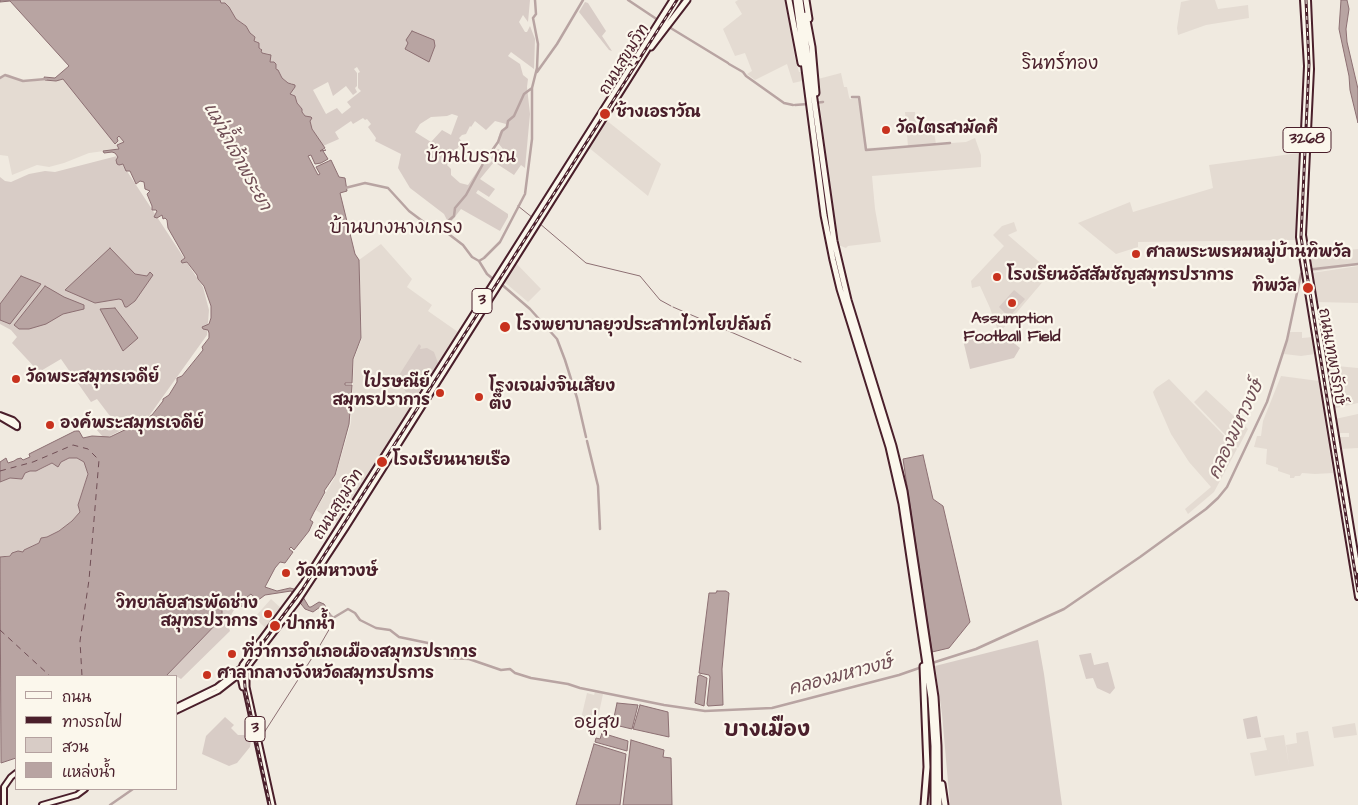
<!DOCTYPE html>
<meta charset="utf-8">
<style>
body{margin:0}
#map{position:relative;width:1358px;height:805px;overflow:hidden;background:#f0eae0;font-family:"Architects Daughter","Playpen Sans Thai",sans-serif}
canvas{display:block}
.legend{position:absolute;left:15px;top:675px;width:162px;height:115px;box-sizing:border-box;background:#fbf7ec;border:1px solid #b4a19f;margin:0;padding:6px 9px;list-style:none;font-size:15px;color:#4a1f2b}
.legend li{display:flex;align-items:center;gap:10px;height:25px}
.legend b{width:25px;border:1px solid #b4a19f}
</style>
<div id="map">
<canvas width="1358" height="805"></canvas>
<ul class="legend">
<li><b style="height:6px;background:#fbf7ec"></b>ถนน</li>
<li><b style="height:6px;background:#4a1f2b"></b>ทางรถไฟ</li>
<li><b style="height:14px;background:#d8ccc6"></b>สวน</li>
<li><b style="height:14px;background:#b8a4a2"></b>แหล่งน้ำ</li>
</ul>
</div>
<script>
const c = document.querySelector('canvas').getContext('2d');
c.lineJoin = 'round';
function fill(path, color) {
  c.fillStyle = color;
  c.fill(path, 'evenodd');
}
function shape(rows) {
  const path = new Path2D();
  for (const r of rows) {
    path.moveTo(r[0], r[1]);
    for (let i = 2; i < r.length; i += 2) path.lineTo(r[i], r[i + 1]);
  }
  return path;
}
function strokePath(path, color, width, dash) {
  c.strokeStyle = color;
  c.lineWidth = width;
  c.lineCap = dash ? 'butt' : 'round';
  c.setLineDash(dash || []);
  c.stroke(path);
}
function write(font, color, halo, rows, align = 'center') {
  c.font = font + ' "Architects Daughter","Playpen Sans Thai",sans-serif';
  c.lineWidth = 4.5;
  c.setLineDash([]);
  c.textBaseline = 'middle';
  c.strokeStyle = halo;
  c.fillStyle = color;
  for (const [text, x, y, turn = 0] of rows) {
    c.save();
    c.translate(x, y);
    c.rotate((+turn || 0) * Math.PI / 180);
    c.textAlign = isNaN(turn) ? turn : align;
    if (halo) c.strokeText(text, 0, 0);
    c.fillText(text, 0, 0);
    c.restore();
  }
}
fill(shape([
 [738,0,785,0,795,58,799,72,801,72,802,81,793,83,787,64,755,80,747,74,752,71,745,53,735,56,723,29,742,14,735,2],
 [1190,0,1215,0,1218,9,1248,5,1249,18,1206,25,1178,35,1177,28,1181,2],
 [841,73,844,87,847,87,849,97,850,99,859,98,867,148,908,146,905,112,915,112,917,133,934,132,936,144,966,142,975,138,981,155,981,167,872,176,875,209,881,242,848,246,846,248,838,245,834,227,824,150,818,79],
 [8,74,24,82,45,80,56,81,63,78,115,143,119,136,124,142,120,149,89,153,64,163,49,167,37,165,12,175,8,156,0,155,0,78],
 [606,120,661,164,648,196,588,147],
 [1299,153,1299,178,1296,199,1296,240,1138,242,1138,247,1116,254,1078,223,1130,202,1133,212,1213,188,1209,165],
 [1014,222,1017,231,1008,235,1051,272,1001,331,998,331,990,308,980,286,972,288,971,281,1004,246,993,235,1002,226],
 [381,244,412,279,407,287,432,305,428,311,458,332,338,525,316,510,335,477,351,423,354,359,362,338,359,260],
 [1358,249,1358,265,1311,272,1309,254],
 [514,261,541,289,528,302,502,280],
 [1358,266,1358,303,1316,302,1312,273],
 [1290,332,1302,332,1302,338,1313,337,1315,354,1301,356,1284,354],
 [1326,365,1358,368,1358,403,1332,409,1331,397,1345,396,1343,383,1328,381],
 [1281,376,1319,381,1333,473,1315,474,1302,473,1300,476,1295,476,1294,478,1290,478,1290,475,1278,471,1278,468,1266,464,1267,449,1254,447,1257,436,1261,436,1263,421],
 [1169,379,1237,449,1214,492,1188,514,1185,509,1211,487,1189,462,1171,434,1154,395,1153,392,1156,388],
 [1206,390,1248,429,1238,448,1194,402],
 [1358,414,1358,448,1340,449,1339,437,1349,437,1349,433,1338,433,1335,419],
 [271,599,283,610,267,629,254,618],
 [595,692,603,694,596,727,580,723,587,693,594,695],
 [1355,723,1357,735,1334,738,1332,727],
 [1308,731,1314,766,1255,776,1250,753,1267,750,1264,738,1284,735,1289,766,1286,745,1297,743,1296,733]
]), '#e4dbd2');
fill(shape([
 [220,0,530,0,528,22,523,15,519,22,525,32,527,32,530,26,535,39,534,69,511,52,508,56,520,64,523,75,528,79,527,87,530,114,525,168,521,165,514,175,494,162,480,179,495,189,489,197,478,190,476,193,508,214,508,217,500,231,461,209,447,227,444,225,447,220,444,214,410,188,398,168,401,154,375,141,376,138,368,127,371,124,367,119,365,120,363,118,353,124,351,121,335,132,339,139,323,146,312,129,309,117,305,116,297,103,295,96,290,94,292,83,288,83,282,78,273,62,270,63,270,54,262,53,261,48,259,48,259,43,254,41,255,37,250,34,246,26,236,19,227,6,221,3],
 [357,67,360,72,358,73,358,88,361,91,347,102,351,107,342,114,337,108,326,114,313,90,328,82,333,96,346,86,353,95,357,92,355,88,357,86,357,73,354,69],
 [452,114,458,116,451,135,442,130,431,142,415,132,420,124,431,117,447,116],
 [475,121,486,130,495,121,506,124,505,128,500,132,498,139,498,143,503,149,501,151,498,149,491,158,493,160,489,164,484,161,468,185,460,183,451,175,451,169,447,165,449,162,445,158,446,157,450,159,462,142,459,138,462,135,466,134,470,126,471,127],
 [585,2,588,3,606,31,602,36,612,51,609,50,579,12],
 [117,156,203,287,209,310,207,335,149,416,108,437,103,437,96,429,113,420,97,399,91,402,61,359,39,372,12,343,17,337,11,330,0,324,0,177,5,181,11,182,29,174,45,171,55,172],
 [1014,290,1025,299,1009,317,999,307],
 [1000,332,1020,348,1014,358,970,369,963,340],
 [419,344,421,346,420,349,427,348,434,352,438,363,417,394,406,392,399,382,397,385,394,383],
 [69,458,77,458,84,462,87,467,87,477,78,505,81,512,72,521,59,531,47,537,41,538,39,543,24,550,23,552,0,557,0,482,10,478,21,479,25,473,30,471,41,469,52,463,55,465],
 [230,602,238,603,227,622,230,631,181,679,176,676,166,676,222,618,222,605],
 [1038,640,1044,674,1062,805,950,805,942,714,935,666],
 [1091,653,1094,665,1108,662,1115,688,1110,694,1097,688,1093,678,1086,679,1079,655],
 [1257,716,1261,737,1247,739,1243,719],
 [225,717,234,725,231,728,238,735,244,735,251,741,250,747,237,763,229,766,202,754,206,736]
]), '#d8ccc6');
const water = shape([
 [0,0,220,0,221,3,225,3,229,7,236,19,246,26,250,33,255,37,254,41,259,43,259,48,262,50,261,51,262,53,271,55,270,62,274,62,276,64,276,69,278,70,282,78,288,83,295,85,295,87,290,94,295,96,297,103,302,109,302,112,305,116,311,117,312,118,310,121,312,129,325,148,320,151,326,150,323,151,328,159,321,163,315,164,311,155,308,156,318,175,320,174,316,167,331,160,339,177,345,178,347,191,340,193,355,254,359,260,361,338,353,359,352,383,345,383,345,385,352,385,349,424,335,475,324,491,325,492,314,512,310,520,313,522,309,531,294,550,291,547,289,549,293,552,285,563,280,562,275,568,265,587,277,591,290,588,294,589,303,597,309,607,311,607,319,602,324,604,332,617,328,615,323,608,320,607,313,612,305,609,291,591,265,595,257,601,251,594,247,597,249,599,244,603,247,607,252,603,253,604,249,608,241,606,241,603,239,602,238,603,233,601,225,603,222,605,222,618,166,676,16,676,16,758,1,763,0,557,10,556,12,553,18,551,23,552,24,550,39,543,41,538,47,537,59,531,72,521,80,512,78,505,88,474,84,462,77,458,69,458,61,462,58,467,52,463,36,471,30,471,25,473,22,479,10,478,0,482,0,462,6,458,8,463,14,461,17,459,21,458,23,460,30,457,29,454,75,431,79,431,83,438,92,436,110,437,133,426,137,421,142,421,152,415,163,401,163,399,169,395,177,382,177,378,182,376,203,350,202,347,209,338,209,333,208,330,203,329,202,327,209,324,211,318,211,306,204,286,198,279,197,275,187,262,182,263,181,261,185,258,184,256,168,228,167,220,165,218,163,219,162,215,157,218,154,217,157,211,156,210,152,210,152,206,147,194,150,191,145,189,144,182,140,181,136,184,130,171,126,171,123,164,119,165,117,164,116,160,118,157,115,153,112,152,104,153,103,151,119,149,117,145,124,142,119,136,117,138,118,141,115,144,63,79,56,81,45,80,44,77,55,78,69,66,10,1,0,2,0,0],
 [1341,0,1347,0,1349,9,1346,29,1347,42,1358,89,1358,123,1350,90,1349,76,1339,29,1341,0],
 [412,31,434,40,435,46,429,62,405,49,408,43,406,40,412,31],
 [110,248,135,274,147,276,150,272,153,275,135,301,127,307,125,307,122,300,119,299,95,303,65,290,110,248],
 [21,276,41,284,10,324,0,320,0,304,21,276],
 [45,286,64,297,84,305,84,309,63,314,46,324,29,329,19,329,14,325,45,286],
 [115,308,138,338,123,351,100,309,115,308],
 [923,455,933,499,943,506,970,622,949,648,932,652,903,459,923,455],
 [717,591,726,591,729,593,722,669,723,705,708,706,707,704,710,677,709,675,699,673,709,593,716,593,717,591],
 [700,675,707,678,704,706,695,703,698,676,700,675],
 [617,703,638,705,632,729,615,725,615,723,613,722,617,703],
 [640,705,668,712,669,737,633,729,640,705],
 [602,733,628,741,627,751,595,742,596,738,600,739,602,733],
 [631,740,664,750,663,757,671,758,672,805,623,805,631,740],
 [594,744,626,754,620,805,576,805,594,744]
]);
fill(water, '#b8a4a2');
strokePath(water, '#8c6f72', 1);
strokePath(shape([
 [518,206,533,218],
 [539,223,586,263,640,276,660,300,671,306],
 [673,307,791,358],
 [794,359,801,362],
 [260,739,319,647,334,621,333,618]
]), '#8c6f72', 1);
strokePath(shape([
 [628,0,658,20],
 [669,27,728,63],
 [729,64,743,72,746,76,784,103,793,105],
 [537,72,557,44,583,0],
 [0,78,5,75,23,81,46,79],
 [852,97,859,97,866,150,950,143],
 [814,103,823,102],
 [795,105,808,104],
 [345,188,365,183,388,188,409,211,425,223,446,232,463,245,472,257,479,261,484,258,500,242,525,194,532,139,532,88,537,68,538,44,533,18,536,14,535,0],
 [441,230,447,222,454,216,455,208,466,195,484,162,498,142,502,131,507,127,508,121,514,116,524,94,532,88],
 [479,261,487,274,493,279],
 [500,283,530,309,557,339,565,360,577,398,586,437],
 [587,441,598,486,600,529],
 [330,615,333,618,348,609,355,613,360,620,376,628,390,630,399,637,428,643,449,658,469,659,501,670,510,669,515,673,531,678,568,684,580,688,664,705,705,711,772,708,899,675,922,667],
 [929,664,976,649,1064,609,1140,557,1206,509,1218,498,1227,487,1267,402,1287,340,1301,274,1303,271,1314,269,1358,264],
 [110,805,133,789]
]), '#b8a4a2', 2.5);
strokePath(shape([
 [0,471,33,462,73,445,88,449,99,460,89,580,80,641,82,676],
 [0,630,50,676]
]), '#704e55', 1, [6, 5]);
const major = shape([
 [1303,0,1307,66,1299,237,1358,597],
 [1308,0,1311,69,1303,235,1358,571],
 [0,415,13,420,17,424,17,427],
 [0,417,17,427],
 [176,707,217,687,240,669],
 [176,711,218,691,241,673],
 [4,805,4,787,11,777,16,773],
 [42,805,77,795,85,789]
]);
const highway = shape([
 [789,0,801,63],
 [796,0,824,215,833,260,840,289,889,447,902,504,931,698,934,746,934,805],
 [800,0,834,241,848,300,893,446,904,491,935,697,938,746,939,805],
 [806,0,809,19],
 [806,15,812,47,816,93],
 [651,47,687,0],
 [923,666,927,767,924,805],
 [243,687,240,673,243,665,304,583,673,0],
 [942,784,945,805],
 [272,805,246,687,246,668,297,601,345,528,678,0]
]);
strokePath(major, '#4a1f2b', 8);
strokePath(highway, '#4a1f2b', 9);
strokePath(major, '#fbf7ec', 4);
strokePath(highway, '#fbf7ec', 5);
const rail = shape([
 [1306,0,1309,64,1301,237,1358,591],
 [270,805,245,687,244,673,247,664,302,590,677,0]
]);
strokePath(rail, '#4a1f2b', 3);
strokePath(rail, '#fbf7ec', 1, [4]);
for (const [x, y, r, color] of [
 [605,114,6,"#c8321e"],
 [886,130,5,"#c8321e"],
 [1136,254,5,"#c8321e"],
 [997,277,5,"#c8321e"],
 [1308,288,6,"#c8321e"],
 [1012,303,5,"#c8321e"],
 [505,327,6,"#c8321e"],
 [16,379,5,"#c8321e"],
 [440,393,5,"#c8321e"],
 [479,397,5,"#c8321e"],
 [50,425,5,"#c8321e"],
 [382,462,6,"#c8321e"],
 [286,573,5,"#c8321e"],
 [268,614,5,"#c8321e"],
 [275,626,6,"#c8321e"],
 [232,654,5,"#c8321e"],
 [207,675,5,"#c8321e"]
]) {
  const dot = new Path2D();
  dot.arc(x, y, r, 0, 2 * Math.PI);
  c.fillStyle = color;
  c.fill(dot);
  strokePath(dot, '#fbf7ec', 2);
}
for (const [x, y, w] of [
 [1307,140,48],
 [482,301,20],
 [255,729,20]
]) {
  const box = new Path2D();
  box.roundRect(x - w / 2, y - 12.5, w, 25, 4);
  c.fillStyle = '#fbf7ec';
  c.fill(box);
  strokePath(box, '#4a1f2b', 1);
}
write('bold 15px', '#4a1f2b', null, [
 ["3268",1307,140],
 ["3",482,301],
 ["3",255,729]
]);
write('16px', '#4a1f2b', '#fbf7ec', [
 ["ถนนสุขุมวิท",625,60,-58],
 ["ถนนเทพารักษ์",1331,357,80],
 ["ถนนสุขุมวิท",339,505,-58]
]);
write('bold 16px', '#4a1f2b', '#fbf7ec', [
 ["ช้างเอราวัณ",616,114],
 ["วัดไตรสามัคคี",896,130],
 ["ศาลพระพรหมหมู่บ้านทิพวัล",1146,254],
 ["โรงเรียนอัสสัมชัญสมุทรปราการ",1007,277],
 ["ทิพวัล",1297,288,"right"],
 ["Assumption",1012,320,"center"],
 ["Football Field",1012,338,"center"],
 ["โรงพยาบาลยุวประสาทไวทโยปถัมถ์",516,327],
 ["วัดพระสมุทรเจดีย์",26,379],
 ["ไปรษณีย์",430,384,"right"],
 ["สมุทรปราการ",430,402,"right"],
 ["โรงเจเม่งจินเสียง",489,388],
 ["ตึ๊ง",489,406],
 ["องค์พระสมุทรเจดีย์",60,425],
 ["โรงเรียนนายเรือ",393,462],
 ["วัดมหาวงษ์",296,573],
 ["วิทยาลัยสารพัดช่าง",258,605,"right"],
 ["สมุทรปราการ",258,623,"right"],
 ["ปากน้ำ",286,626],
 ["ที่ว่าการอำเภอเมืองสมุทรปราการ",242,654],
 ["ศาลากลางจังหวัดสมุทรปรการ",217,675]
], 'left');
write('18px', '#4a1f2b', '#fbf7ec', [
 ["รินทร์ทอง",1060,65]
]);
write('italic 18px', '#704e55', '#fbf7ec', [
 ["แม่น้ำเจ้าพระยา",236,157,61],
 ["คลองมหาวงษ์",1237,430,-65],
 ["คลองมหาวงษ์",841,677,-15]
]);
write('19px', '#4a1f2b', '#fbf7ec', [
 ["บ้านโบราณ",471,158],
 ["บ้านบางนางเกรง",396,229],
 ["อยู่สุข",597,724]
]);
write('bold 21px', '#4a1f2b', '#fbf7ec', [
 ["บางเมือง",767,732]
]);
</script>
